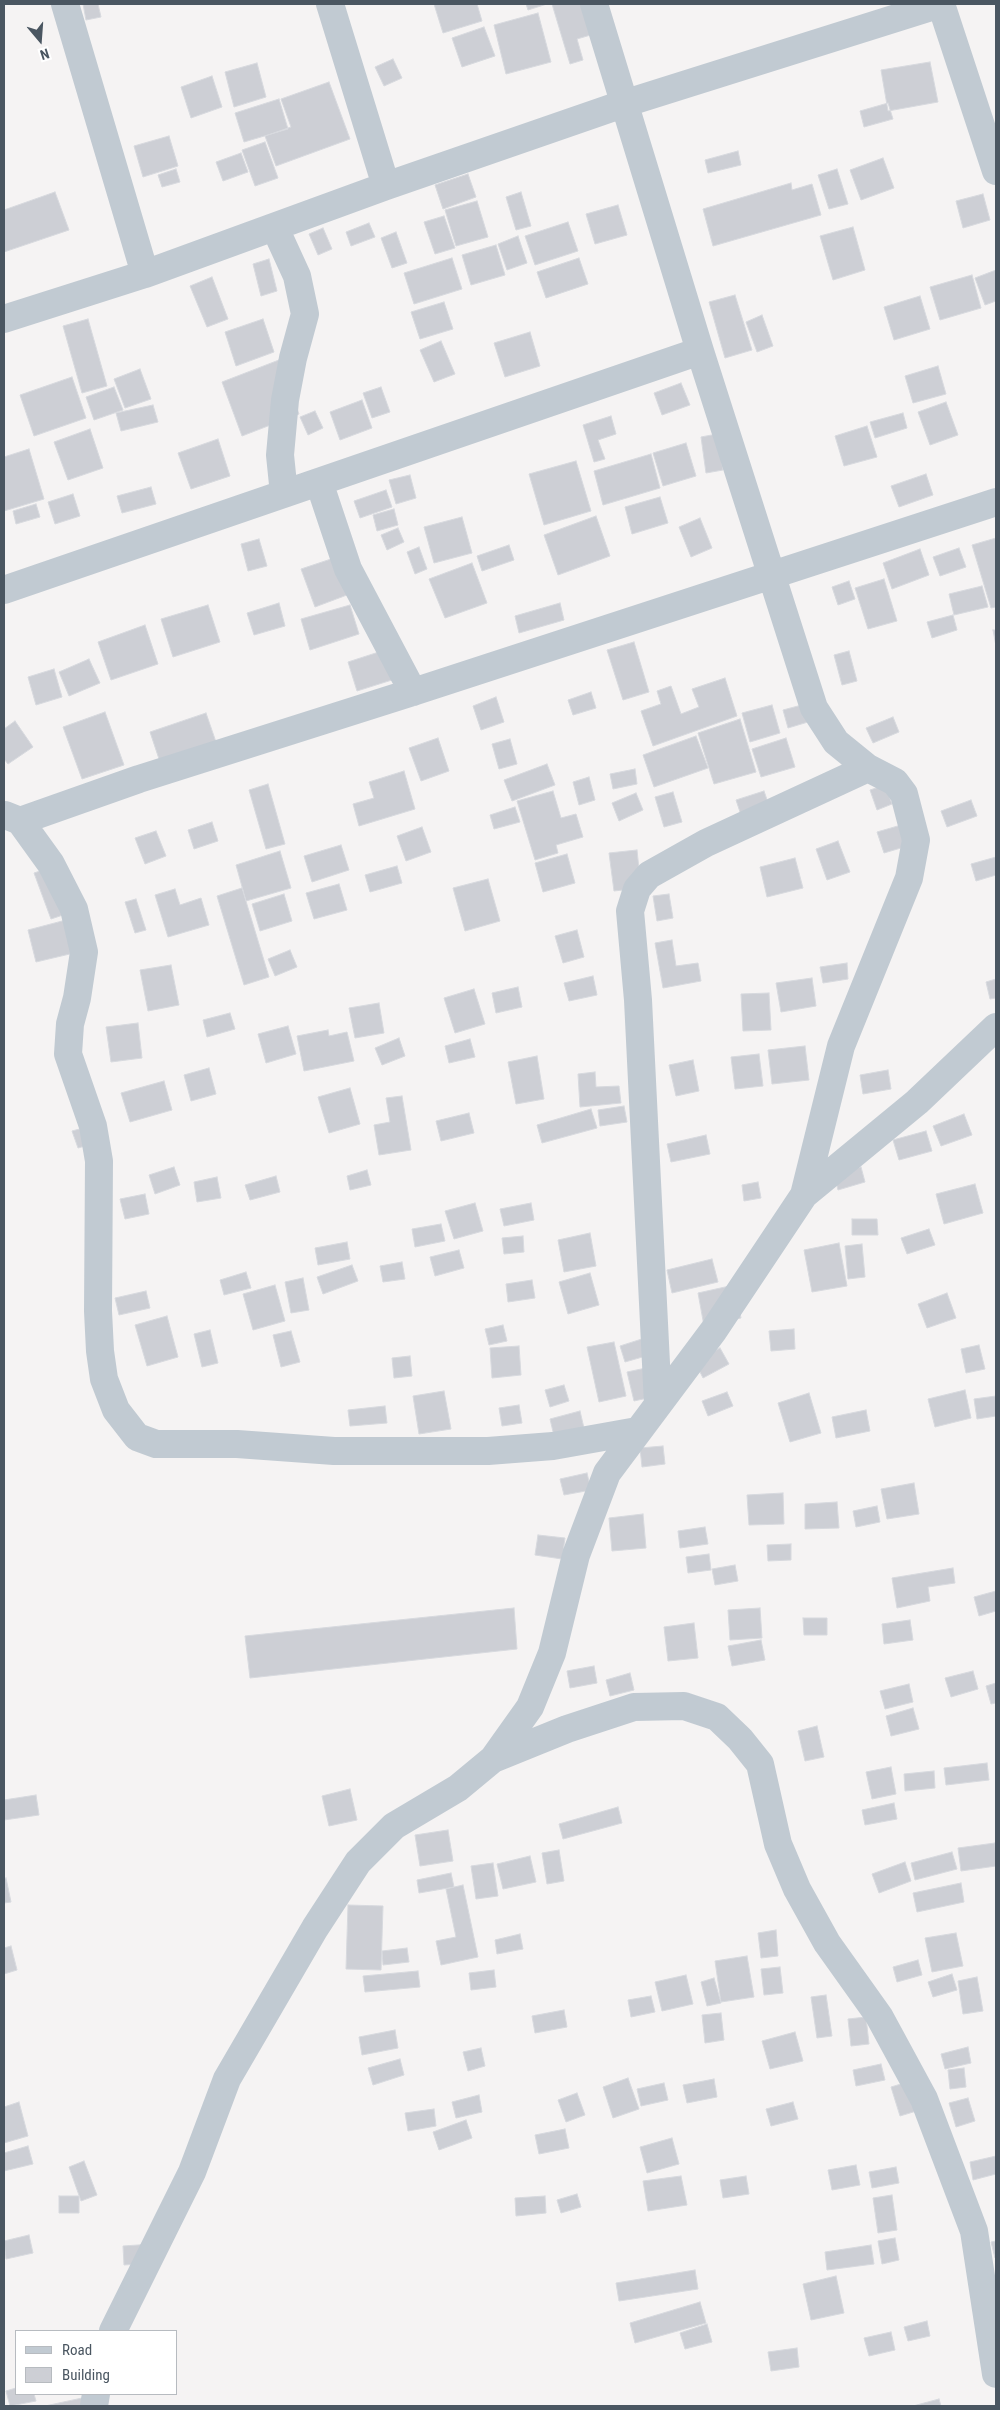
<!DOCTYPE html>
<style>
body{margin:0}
#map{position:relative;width:1000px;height:2410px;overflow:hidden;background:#f5f3f3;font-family:"Roboto Condensed",sans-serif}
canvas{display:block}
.frame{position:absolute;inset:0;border:5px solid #4a5661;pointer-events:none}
.legend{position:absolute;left:15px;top:2330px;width:162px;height:65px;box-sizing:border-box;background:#fff;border:1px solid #b7bbc0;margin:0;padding:6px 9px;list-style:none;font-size:15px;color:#4a5661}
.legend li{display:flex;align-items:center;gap:10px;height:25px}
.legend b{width:25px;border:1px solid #b7bbc0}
.north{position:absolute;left:15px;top:15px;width:50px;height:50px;-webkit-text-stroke:4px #fff;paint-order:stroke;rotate:162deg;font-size:14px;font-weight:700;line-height:20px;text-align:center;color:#4a5661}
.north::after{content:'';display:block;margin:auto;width:18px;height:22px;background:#4a5661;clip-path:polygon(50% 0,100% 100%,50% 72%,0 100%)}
</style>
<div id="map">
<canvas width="1000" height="2410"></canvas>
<div class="frame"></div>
<ul class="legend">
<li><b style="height:6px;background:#c1cad2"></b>Road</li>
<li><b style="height:14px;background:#cdcfd5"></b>Building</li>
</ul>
<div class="north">N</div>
</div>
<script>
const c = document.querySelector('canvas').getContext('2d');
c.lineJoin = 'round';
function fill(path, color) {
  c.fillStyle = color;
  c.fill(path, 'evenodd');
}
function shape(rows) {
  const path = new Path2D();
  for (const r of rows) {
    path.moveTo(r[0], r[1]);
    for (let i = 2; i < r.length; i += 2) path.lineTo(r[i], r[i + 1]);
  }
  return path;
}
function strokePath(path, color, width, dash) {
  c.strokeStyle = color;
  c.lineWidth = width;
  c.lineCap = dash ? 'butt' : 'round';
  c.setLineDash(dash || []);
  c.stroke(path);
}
const building = shape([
 [83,4,98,4,101,17,86,20,83,4],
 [434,4,477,4,482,21,443,33,434,4],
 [526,4,547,4,528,10,526,4],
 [552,4,585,4,594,34,577,39,583,60,570,64,552,4],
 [538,13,551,62,506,74,494,25,538,13],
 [484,27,495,56,462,67,452,38,484,27],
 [393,59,402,78,384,86,375,67,393,59],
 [930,62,938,102,888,111,881,70,930,62],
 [257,63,266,97,234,107,225,72,257,63],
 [212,76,222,107,191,118,181,87,212,76],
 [329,82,350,139,276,166,265,136,291,127,281,99,329,82],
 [279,99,288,129,244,142,235,113,279,99],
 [888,103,893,119,864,127,860,111,888,103],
 [169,136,178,166,143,177,134,146,169,136],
 [265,142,278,178,255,186,242,150,265,142],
 [738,151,741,165,708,173,705,160,738,151],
 [241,153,248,172,223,181,216,162,241,153],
 [883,158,894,188,861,200,850,170,883,158],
 [176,169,180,182,162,187,158,175,176,169],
 [837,169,848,204,829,209,818,175,837,169],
 [468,174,476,197,443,209,435,185,468,174],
 [791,183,792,190,812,184,821,215,713,246,703,209,791,183],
 [55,192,69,230,4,252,4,210,55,192],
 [521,192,531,226,516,230,506,197,521,192],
 [983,194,990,220,963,228,956,201,983,194],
 [477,201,488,237,456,246,445,210,477,201],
 [618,205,627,235,595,244,586,214,618,205],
 [444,216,455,248,435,254,424,222,444,216],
 [568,222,578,251,535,265,525,236,568,222],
 [369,223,375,237,351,246,346,232,369,223],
 [853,227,865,270,833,280,820,236,853,227],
 [323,228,332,249,318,255,309,234,323,228],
 [396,232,407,263,392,268,381,238,396,232],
 [518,236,527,263,507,270,498,244,518,236],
 [496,245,505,275,471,285,462,255,496,245],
 [452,258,462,289,414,304,404,273,452,258],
 [579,258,588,284,546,298,537,272,579,258],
 [269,259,277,291,261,296,253,264,269,259],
 [996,270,996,301,985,305,975,278,996,270],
 [972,275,981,308,940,320,930,287,972,275],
 [212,277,228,319,207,327,190,286,212,277],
 [735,295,752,350,725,358,709,302,735,295],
 [920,296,930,329,894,340,884,307,920,296],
 [444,302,453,329,420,339,411,312,444,302],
 [762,315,773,346,757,352,746,322,762,315],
 [88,319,107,386,82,393,63,326,88,319],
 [263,319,274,352,236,366,225,332,263,319],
 [530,332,540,366,505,377,494,343,530,332],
 [441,341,455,374,434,382,420,350,441,341],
 [279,360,299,414,242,436,222,382,279,360],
 [938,366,946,394,913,403,905,376,938,366],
 [140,369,151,399,125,408,114,379,140,369],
 [72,377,86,418,34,436,20,395,72,377],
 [681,383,690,405,662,415,654,393,681,383],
 [114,387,123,410,94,420,86,397,114,387],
 [381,387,390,412,372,418,363,393,381,387],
 [362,400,372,428,340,440,330,412,362,400],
 [946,402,958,435,930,445,918,412,946,402],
 [153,405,158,422,121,431,116,413,153,405],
 [315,411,323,428,308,435,300,417,315,411],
 [903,413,907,428,875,438,870,422,903,413],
 [611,416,616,434,598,440,605,459,594,462,583,425,611,416],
 [867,426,877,457,844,466,835,436,867,426],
 [90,429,103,468,68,480,54,442,90,429],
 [717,434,723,470,706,473,701,437,717,434],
 [218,439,230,476,191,489,178,453,218,439],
 [686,443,696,476,663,486,653,453,686,443],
 [29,449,44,499,4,511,4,457,29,449],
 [651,454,660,488,603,505,594,471,651,454],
 [576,461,591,511,544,525,529,474,576,461],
 [926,474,933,495,899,507,891,486,926,474],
 [410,475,416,498,396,504,389,480,410,475],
 [151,487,156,504,122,513,117,496,151,487],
 [386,490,392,507,360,518,354,501,386,490],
 [73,494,80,516,55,524,48,502,73,494],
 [660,497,668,523,632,534,625,507,660,497],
 [36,504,40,517,16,524,13,511,36,504],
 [394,509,398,525,377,531,373,515,394,509],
 [596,516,610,556,558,575,544,535,596,516],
 [462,517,472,553,434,563,424,527,462,517],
 [700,518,712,548,691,557,679,527,700,518],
 [398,528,404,542,387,550,381,535,398,528],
 [996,538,996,607,991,608,972,545,996,538],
 [259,539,267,566,248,571,241,544,259,539],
 [509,545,514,560,482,571,477,556,509,545],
 [419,547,427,569,415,574,407,552,419,547],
 [959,548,966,567,940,576,933,557,959,548],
 [920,549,929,575,892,589,883,563,920,549],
 [334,558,347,595,315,607,301,569,334,558],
 [472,563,487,603,445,618,429,579,472,563],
 [884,579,897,621,868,629,855,588,884,579],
 [849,581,855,599,838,605,832,587,849,581],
 [982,586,988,607,954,615,949,594,982,586],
 [279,603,285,626,254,635,247,613,279,603],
 [560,603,564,620,519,633,515,616,560,603],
 [208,605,220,642,173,657,161,619,208,605],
 [350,605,359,634,310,650,301,619,350,605],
 [953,615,957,630,932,638,927,622,953,615],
 [145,625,158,664,111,680,98,642,145,625],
 [993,630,996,630,996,646,993,630],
 [634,642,649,692,623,700,607,650,634,642],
 [385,650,395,679,357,691,348,662,385,650],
 [849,651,857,681,842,685,834,655,849,651],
 [89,659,100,683,69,696,59,672,89,659],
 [54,669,62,697,36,705,28,677,54,669],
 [725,678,737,716,653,746,641,711,661,704,657,691,671,686,681,714,699,707,692,689,725,678],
 [591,692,596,708,573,715,568,700,591,692],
 [496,697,504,722,481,730,473,706,496,697],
 [813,702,818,719,788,728,783,710,813,702],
 [772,705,780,733,750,742,742,713,772,705],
 [105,712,124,765,82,779,63,727,105,712],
 [206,713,216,742,160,762,150,732,206,713],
 [893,717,899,732,873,743,866,728,893,717],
 [740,719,756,772,714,784,698,733,740,719],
 [15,721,33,747,8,764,4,759,4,729,15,721],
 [696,736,708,768,654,787,643,755,696,736],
 [438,738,449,771,421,781,409,748,438,738],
 [786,738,795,767,761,777,752,749,786,738],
 [510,739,517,764,499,769,492,744,510,739],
 [547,764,555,785,512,801,504,780,547,764],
 [635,769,637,784,613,789,610,774,635,769],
 [404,771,415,809,359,826,353,804,374,798,369,782,404,771],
 [589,777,595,800,579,805,573,782,589,777],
 [268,784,285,844,266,849,249,790,268,784],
 [885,785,892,804,877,810,870,790,885,785],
 [553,791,561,818,576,814,583,837,556,845,558,853,535,860,517,801,553,791],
 [764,791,771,811,743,821,736,800,764,791],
 [673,792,682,822,664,827,655,797,673,792],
 [636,793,643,810,619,821,612,803,636,793],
 [971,800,977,816,947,827,941,811,971,800],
 [515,807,520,822,494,829,490,815,515,807],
 [915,821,921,842,884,853,877,832,915,821],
 [212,822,218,841,194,849,188,830,212,822],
 [422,827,431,852,406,861,397,836,422,827],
 [156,831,166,856,145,864,135,838,156,831],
 [838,841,850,872,827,880,816,849,838,841],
 [341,845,349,870,312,882,304,856,341,845],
 [637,850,641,888,614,891,609,853,637,850],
 [280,851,291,888,246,901,236,865,280,851],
 [567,854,575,883,543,892,535,863,567,854],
 [996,857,996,875,976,881,971,864,996,857],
 [795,858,803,888,767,897,760,867,795,858],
 [397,866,402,883,370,892,365,875,397,866],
 [52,867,69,913,51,919,34,873,52,867],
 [488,879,500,921,465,931,453,888,488,879],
 [339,884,347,910,314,919,306,893,339,884],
 [242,888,269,977,244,985,217,896,242,888],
 [175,889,180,905,201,898,209,925,168,937,155,895,175,889],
 [284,894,292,921,260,931,252,904,284,894],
 [669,894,673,918,657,921,653,896,669,894],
 [136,899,146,930,135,933,125,902,136,899],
 [66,920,74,953,36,962,28,930,66,920],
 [577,930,584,957,563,963,555,936,577,930],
 [672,940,676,966,698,963,701,981,663,988,655,943,672,940],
 [290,950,297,967,275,976,268,959,290,950],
 [847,963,848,979,823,983,820,967,847,963],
 [171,965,179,1005,148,1011,140,970,171,965],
 [593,976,597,995,569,1001,564,983,593,976],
 [812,978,816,1006,781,1012,776,983,812,978],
 [996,979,996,998,990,999,986,982,996,979],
 [518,987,522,1007,496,1013,492,993,518,987],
 [474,989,485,1024,455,1033,444,998,474,989],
 [769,993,771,1030,743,1031,741,994,769,993],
 [379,1003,384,1033,355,1038,349,1008,379,1003],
 [230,1013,235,1029,207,1037,203,1020,230,1013],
 [138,1023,142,1058,111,1062,106,1027,138,1023],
 [288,1026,296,1054,266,1063,258,1034,288,1026],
 [328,1030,329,1036,347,1032,354,1061,304,1071,297,1036,328,1030],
 [399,1038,405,1056,382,1065,375,1048,399,1038],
 [470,1039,475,1057,449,1063,445,1046,470,1039],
 [805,1046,809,1080,772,1084,768,1050,805,1046],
 [759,1054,763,1086,735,1089,731,1057,759,1054],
 [537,1056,544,1099,516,1104,508,1062,537,1056],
 [693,1060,699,1091,676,1096,669,1065,693,1060],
 [209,1068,216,1094,191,1101,184,1075,209,1068],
 [888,1070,891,1089,863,1094,860,1075,888,1070],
 [595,1072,596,1087,619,1086,621,1103,580,1107,578,1074,595,1072],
 [164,1081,172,1110,130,1122,121,1093,164,1081],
 [350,1088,360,1124,329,1133,318,1097,350,1088],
 [402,1096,411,1150,379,1155,374,1125,390,1122,386,1098,402,1096],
 [624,1106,627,1122,600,1126,598,1110,624,1106],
 [591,1109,597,1128,542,1143,537,1125,591,1109],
 [469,1113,474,1133,441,1141,436,1121,469,1113],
 [964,1114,972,1135,941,1146,933,1126,964,1114],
 [98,1124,103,1141,78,1148,72,1131,98,1124],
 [926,1131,932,1151,899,1160,893,1140,926,1131],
 [706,1135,710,1154,671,1162,667,1144,706,1135],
 [174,1167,180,1185,155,1194,149,1175,174,1167],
 [861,1167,865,1182,838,1190,834,1174,861,1167],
 [367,1170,371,1185,350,1190,347,1176,367,1170],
 [276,1176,280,1192,250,1200,245,1185,276,1176],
 [217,1177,221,1198,197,1202,194,1182,217,1177],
 [758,1182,761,1198,744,1201,742,1185,758,1182],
 [975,1184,983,1213,944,1224,936,1194,975,1184],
 [145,1194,149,1214,125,1219,120,1199,145,1194],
 [475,1203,483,1231,454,1239,445,1211,475,1203],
 [531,1203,534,1220,504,1226,500,1209,531,1203],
 [852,1219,877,1219,878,1235,852,1235,852,1219],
 [441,1224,445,1241,415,1247,412,1229,441,1224],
 [929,1229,935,1245,907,1254,901,1238,929,1229],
 [590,1233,596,1266,564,1272,558,1240,590,1233],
 [523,1236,524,1252,504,1254,502,1238,523,1236],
 [347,1242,350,1259,318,1265,315,1248,347,1242],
 [839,1243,847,1286,812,1292,804,1250,839,1243],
 [862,1244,865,1277,848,1279,845,1246,862,1244],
 [459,1250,464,1268,435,1276,430,1257,459,1250],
 [712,1259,718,1282,672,1293,667,1270,712,1259],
 [402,1262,405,1279,383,1282,380,1266,402,1262],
 [352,1265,358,1281,323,1294,317,1277,352,1265],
 [246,1272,251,1288,224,1295,220,1280,246,1272],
 [590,1273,599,1305,568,1314,559,1282,590,1273],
 [303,1278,309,1310,291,1313,285,1282,303,1278],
 [532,1280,535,1298,508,1302,506,1284,532,1280],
 [275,1285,285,1321,253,1330,243,1294,275,1285],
 [734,1285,741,1318,704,1326,698,1293,734,1285],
 [146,1291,150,1308,119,1315,115,1298,146,1291],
 [947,1293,956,1318,927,1328,918,1304,947,1293],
 [167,1316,178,1357,147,1366,135,1325,167,1316],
 [503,1325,507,1341,489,1345,485,1329,503,1325],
 [794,1329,795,1349,771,1351,769,1331,794,1329],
 [210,1330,218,1363,202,1367,194,1334,210,1330],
 [291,1331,300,1362,281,1367,273,1335,291,1331],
 [648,1337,653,1354,625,1362,620,1346,648,1337],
 [614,1342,626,1396,599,1402,587,1347,614,1342],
 [979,1345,985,1369,966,1373,961,1349,979,1345],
 [519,1346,521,1375,492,1378,490,1348,519,1346],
 [720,1348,729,1364,703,1378,695,1362,720,1348],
 [410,1356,412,1376,394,1378,392,1358,410,1356],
 [646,1368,652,1397,634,1401,627,1372,646,1368],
 [564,1385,569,1401,550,1407,545,1390,564,1385],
 [965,1390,971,1418,935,1427,928,1399,965,1390],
 [444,1391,451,1429,419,1434,413,1396,444,1391],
 [727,1392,733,1406,708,1416,702,1401,727,1392],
 [809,1393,821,1433,790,1442,778,1403,809,1393],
 [996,1396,996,1416,977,1419,974,1399,996,1396],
 [519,1405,522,1423,502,1426,499,1408,519,1405],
 [385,1406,387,1423,350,1426,348,1410,385,1406],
 [866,1410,870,1431,836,1438,832,1417,866,1410],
 [580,1411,584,1428,554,1436,550,1419,580,1411],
 [663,1446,665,1464,642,1467,640,1448,663,1446],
 [587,1473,591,1490,564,1495,560,1479,587,1473],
 [914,1483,919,1514,887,1519,881,1489,914,1483],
 [783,1493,784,1524,749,1525,747,1495,783,1493],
 [837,1502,839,1528,805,1529,805,1504,837,1502],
 [877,1506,880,1522,856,1527,853,1511,877,1506],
 [643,1514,646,1548,612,1551,609,1518,643,1514],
 [705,1527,708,1544,680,1548,678,1531,705,1527],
 [538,1535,565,1538,562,1559,535,1555,538,1535],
 [791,1544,791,1560,768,1561,767,1545,791,1544],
 [709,1554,711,1570,688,1573,686,1557,709,1554],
 [735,1565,738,1581,715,1585,712,1569,735,1565],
 [953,1568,955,1583,928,1587,930,1601,897,1608,892,1578,953,1568],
 [996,1591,996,1611,979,1616,974,1597,996,1591],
 [514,1608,517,1649,250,1678,245,1636,514,1608],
 [760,1608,762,1638,730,1640,728,1610,760,1608],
 [803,1618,827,1618,827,1635,804,1635,803,1618],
 [910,1620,913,1640,884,1644,882,1624,910,1620],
 [694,1623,698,1658,668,1661,664,1627,694,1623],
 [761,1640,765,1660,732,1666,728,1646,761,1640],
 [594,1666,597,1683,570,1688,567,1671,594,1666],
 [973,1671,978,1689,951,1697,945,1678,973,1671],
 [630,1673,634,1690,610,1696,606,1680,630,1673],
 [996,1683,996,1703,991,1704,986,1686,996,1683],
 [909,1684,913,1702,885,1709,880,1691,909,1684],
 [913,1708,919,1729,891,1736,886,1716,913,1708],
 [817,1726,824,1757,805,1761,798,1731,817,1726],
 [987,1763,989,1780,946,1785,944,1768,987,1763],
 [891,1767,896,1794,872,1799,866,1772,891,1767],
 [934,1771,935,1788,905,1791,904,1774,934,1771],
 [350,1789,357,1820,329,1826,322,1796,350,1789],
 [36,1795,39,1815,4,1820,4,1800,36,1795],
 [894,1803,897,1819,865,1825,862,1810,894,1803],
 [618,1807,622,1823,563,1839,559,1824,618,1807],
 [448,1830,453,1861,420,1866,415,1835,448,1830],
 [995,1843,996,1866,961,1871,958,1848,995,1843],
 [559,1850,564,1881,547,1884,542,1853,559,1850],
 [952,1852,957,1869,915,1880,911,1863,952,1852],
 [530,1856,536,1882,503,1889,497,1864,530,1856],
 [905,1862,911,1881,879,1893,872,1874,905,1862],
 [493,1863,498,1896,476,1899,471,1866,493,1863],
 [451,1873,454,1887,419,1893,417,1880,451,1873],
 [6,1878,11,1902,4,1903,4,1879,6,1878],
 [961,1883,964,1902,917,1912,913,1893,961,1883],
 [463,1885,478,1957,441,1965,436,1941,456,1937,446,1889,463,1885],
 [348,1905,383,1906,381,1970,346,1969,348,1905],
 [776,1930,778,1956,761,1958,758,1933,776,1930],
 [956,1933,963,1966,932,1972,925,1938,956,1933],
 [520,1934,523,1949,497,1954,495,1940,520,1934],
 [11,1946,17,1970,4,1974,4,1948,11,1946],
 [407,1948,409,1962,383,1965,382,1951,407,1948],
 [747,1956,754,1997,721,2002,715,1961,747,1956],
 [918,1960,922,1975,897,1982,893,1967,918,1960],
 [780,1967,783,1993,764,1995,761,1969,780,1967],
 [494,1970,496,1987,471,1990,469,1973,494,1970],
 [418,1971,420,1987,365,1992,363,1976,418,1971],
 [952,1974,957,1990,933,1997,928,1982,952,1974],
 [686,1975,693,2004,662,2011,655,1982,686,1975],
 [977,1977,983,2011,963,2014,958,1981,977,1977],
 [714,1978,721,2003,707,2006,701,1982,714,1978],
 [826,1995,832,2036,817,2038,811,1997,826,1995],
 [651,1996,655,2012,631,2017,628,2000,651,1996],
 [564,2010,567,2027,535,2033,532,2016,564,2010],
 [721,2013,724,2040,705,2043,702,2015,721,2013],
 [866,2017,869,2044,851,2046,848,2019,866,2017],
 [395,2030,398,2048,362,2055,359,2037,395,2030],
 [795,2032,803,2061,770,2069,762,2041,795,2032],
 [968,2047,971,2063,945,2069,941,2054,968,2047],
 [481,2048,485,2066,468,2071,463,2052,481,2048],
 [400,2059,404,2075,373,2085,368,2068,400,2059],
 [881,2064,885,2080,856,2086,853,2070,881,2064],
 [964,2068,966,2087,950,2089,948,2070,964,2068],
 [924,2077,933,2106,900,2116,891,2087,924,2077],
 [628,2078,639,2109,613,2118,603,2087,628,2078],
 [714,2079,717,2097,687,2103,683,2085,714,2079],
 [664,2083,668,2100,641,2106,637,2089,664,2083],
 [577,2093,585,2115,566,2122,558,2100,577,2093],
 [479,2095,482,2112,456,2118,452,2102,479,2095],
 [968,2098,975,2121,956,2127,949,2103,968,2098],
 [19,2102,28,2136,4,2143,4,2107,19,2102],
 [793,2102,798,2119,771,2126,766,2109,793,2102],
 [434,2109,436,2126,408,2131,405,2113,434,2109],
 [466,2120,472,2138,439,2150,433,2132,466,2120],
 [565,2129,569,2148,539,2154,535,2135,565,2129],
 [672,2138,679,2164,647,2173,640,2147,672,2138],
 [28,2146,33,2164,4,2171,4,2153,28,2146],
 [996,2156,996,2174,973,2180,970,2162,996,2156],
 [84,2161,97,2195,81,2201,69,2167,84,2161],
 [856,2165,860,2185,832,2190,828,2170,856,2165],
 [896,2167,899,2183,872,2188,869,2172,896,2167],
 [681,2176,687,2205,648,2211,643,2181,681,2176],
 [746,2176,749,2194,723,2198,720,2180,746,2176],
 [577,2194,581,2207,561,2213,557,2200,577,2194],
 [892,2195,897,2230,878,2233,873,2198,892,2195],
 [59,2196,79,2196,79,2213,59,2213,59,2196],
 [545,2196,546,2213,516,2216,515,2198,545,2196],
 [29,2235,33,2253,6,2259,4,2241,29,2235],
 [895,2238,899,2260,882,2264,878,2241,895,2238],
 [996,2241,996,2258,995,2258,991,2242,996,2241],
 [153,2244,154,2263,124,2265,123,2246,153,2244],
 [871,2245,874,2264,827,2270,825,2252,871,2245],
 [695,2270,698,2289,619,2301,616,2283,695,2270],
 [836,2276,844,2313,811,2320,803,2284,836,2276],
 [700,2302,706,2323,635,2343,630,2323,700,2302],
 [927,2321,930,2336,908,2341,904,2327,927,2321],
 [707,2324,712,2342,685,2349,680,2333,707,2324],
 [891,2332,895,2350,869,2356,864,2338,891,2332],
 [797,2348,799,2367,771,2371,768,2352,797,2348],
 [16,2388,16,2394,34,2394,36,2401,10,2406,6,2391,16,2388],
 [96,2395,99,2406,45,2406,96,2395],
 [939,2399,941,2406,913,2406,939,2399]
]);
fill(building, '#cdcfd5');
strokePath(building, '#d7d9de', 1);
strokePath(shape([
 [65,4,145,274],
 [330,4,386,186],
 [594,4,700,351,814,708,836,742,868,768,895,782,904,794,916,840,909,878,841,1046,804,1195],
 [941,4,996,171],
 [275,228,297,276,305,314,293,358,285,400,280,455,284,494],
 [4,319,145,274,386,186,623,104,941,4],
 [319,482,348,569,413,692],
 [4,590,700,351],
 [5,815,20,821,139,779,413,692,996,502],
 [20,821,51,864,74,909,84,952,77,998,70,1024,68,1054,93,1126,99,1161,98,1311,100,1351,104,1379,116,1410,137,1437,156,1444,237,1444,334,1451,488,1451,553,1446,637,1431],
 [658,1404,638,1000,630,911,637,889,649,875,706,843,868,768],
 [493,1759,567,1729,634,1707,684,1706,717,1717,740,1739,760,1764,778,1844,797,1889,827,1943,879,2016,924,2099,974,2231,996,2374],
 [113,2331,192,2172,227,2079,315,1928,358,1862,394,1826,458,1788,493,1759,530,1707,552,1653,576,1555,607,1473,714,1330,804,1195,917,1102,996,1027],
 [94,2406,96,2394]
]), '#c1cad2', 28);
</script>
